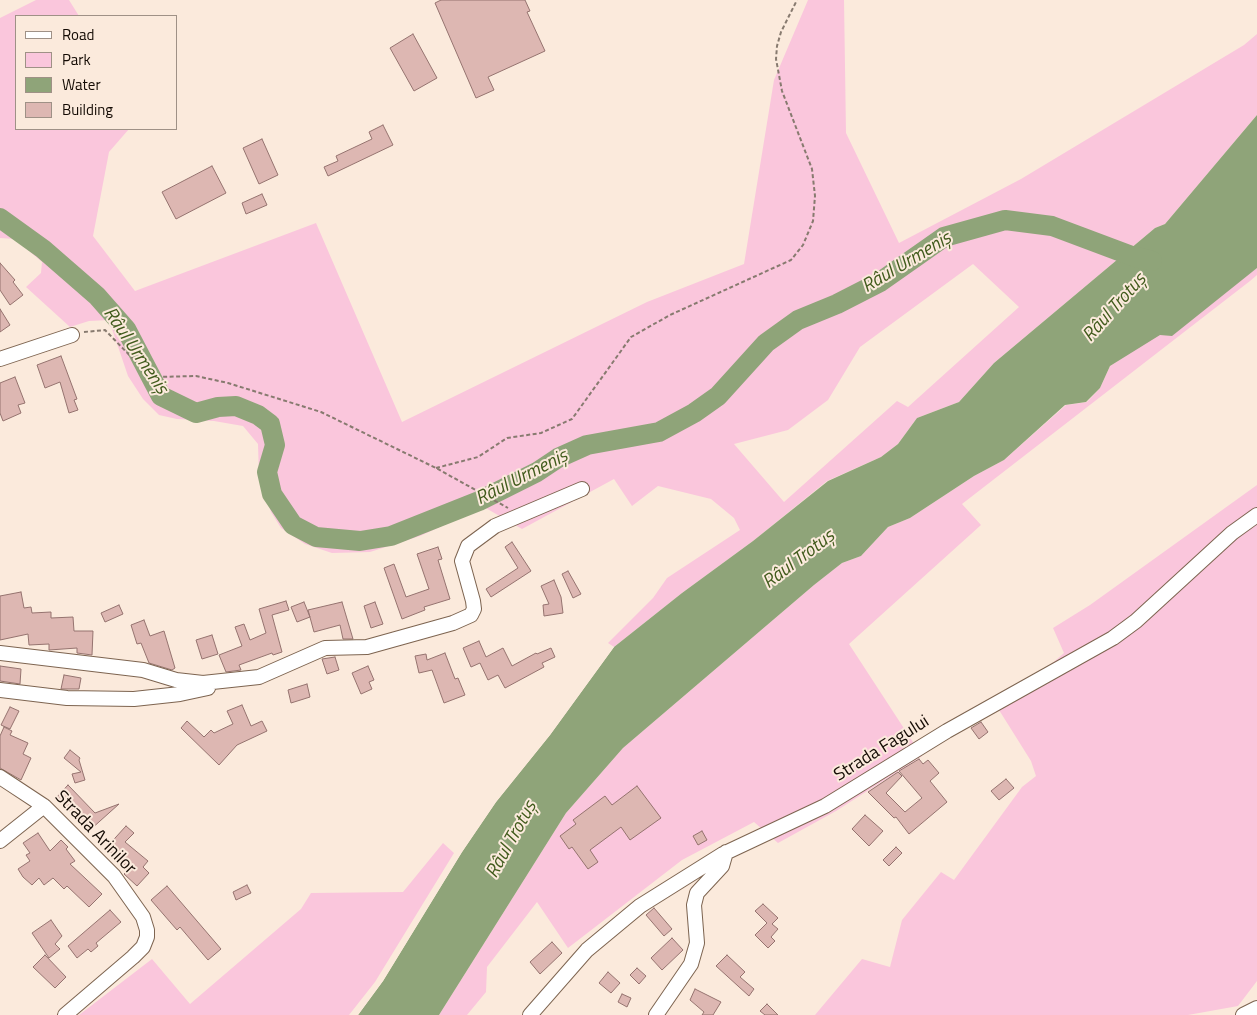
<!DOCTYPE html>
<meta charset="utf-8">
<style>
body{margin:0}
#map{position:relative;width:1257px;height:1015px;overflow:hidden;background:#fbeadc;font-family:"Titillium Web",sans-serif}
canvas{display:block}
.legend{position:absolute;left:15px;top:15px;width:162px;height:115px;box-sizing:border-box;background:#fbeadc;border:1px solid #9f9186;margin:0;padding:6px 9px;list-style:none;font-size:15px;color:#140b04}
.legend li{display:flex;align-items:center;gap:10px;height:25px}
.legend b{width:25px;border:1px solid #9f9186}
</style>
<div id="map">
<canvas width="1257" height="1015"></canvas>
<ul class="legend">
<li><b style="height:6px;background:#fff"></b>Road</li>
<li><b style="height:14px;background:#fac6dc"></b>Park</li>
<li><b style="height:14px;background:#8fa479"></b>Water</li>
<li><b style="height:14px;background:#ddb7b2"></b>Building</li>
</ul>
</div>
<script>
const c = document.querySelector('canvas').getContext('2d');
c.lineJoin = 'round';
function fill(path, color) {
  c.fillStyle = color;
  c.fill(path, 'evenodd');
}
function shape(rows) {
  const path = new Path2D();
  for (const r of rows) {
    path.moveTo(r[0], r[1]);
    for (let i = 2; i < r.length; i += 2) path.lineTo(r[i], r[i + 1]);
  }
  return path;
}
function strokePath(path, color, width, dash) {
  c.strokeStyle = color;
  c.lineWidth = width;
  c.lineCap = dash ? 'butt' : 'round';
  c.setLineDash(dash || []);
  c.stroke(path);
}
function write(font, color, halo, rows, align = 'center') {
  c.font = font + ' "Titillium Web",sans-serif';
  c.lineWidth = 4;
  c.setLineDash([]);
  c.textBaseline = 'middle';
  c.strokeStyle = halo;
  c.fillStyle = color;
  for (const [text, x, y, turn = 0] of rows) {
    c.save();
    c.translate(x, y);
    c.rotate((+turn || 0) * Math.PI / 180);
    c.textAlign = isNaN(turn) ? turn : align;
    if (halo) c.strokeText(text, 0, 0);
    c.fillText(text, 0, 0);
    c.restore();
  }
}
fill(shape([
 [36,0,69,0,79,16,16,16,16,129,129,129,109,152,93,236,135,291,316,223,402,422,647,302,744,264,774,80,808,0,844,0,846,133,899,243,1021,179,1244,45,1257,34,1257,115,1165,224,1155,228,994,363,959,402,917,418,898,444,881,457,827,481,753,541,682,593,614,647,608,643,653,598,667,578,740,530,734,518,711,499,658,486,632,506,614,479,522,529,484,507,420,536,370,552,332,553,305,544,281,528,271,512,259,476,258,444,243,426,214,421,177,419,159,415,143,399,128,376,109,320,89,321,70,327,26,287,41,273,42,262,15,239,0,238,0,18],
 [973,264,1019,307,908,407,897,401,784,502,734,444,788,430,828,400,860,347],
 [1257,268,1257,275,1250,281,962,504,981,525,849,644,922,756,836,811,778,843,754,822,682,860,568,948,537,902,487,967,486,992,467,1015,439,1015,566,813,623,748,814,585,842,563,861,556,888,527,910,518,974,476,1004,460,1066,405,1087,402,1100,388,1110,366],
 [1257,485,1257,981,1238,1006,1188,1015,815,1015,862,959,890,967,902,920,941,872,954,880,1022,787,1036,776,1031,761,999,710,1064,653,1053,628,1090,605],
 [443,843,454,853,375,982,349,1015,79,1015,152,959,190,1004,301,909,311,893,403,892]
]), '#fac6dc');
fill(shape([
 [1257,115,1257,268,1172,336,1160,335,1110,366,1100,388,1086,402,1065,405,1004,460,974,476,910,518,888,527,861,556,842,563,814,585,623,748,566,813,439,1015,358,1015,383,981,462,852,496,802,550,735,614,647,682,593,753,541,828,481,881,457,898,444,917,418,959,402,994,363,1155,228,1165,224]
]), '#8fa479');
fill(shape([
 [612,646,614,647,550,735,496,802,462,852,383,981,358,1015,355,1015,381,980,460,850,494,800,548,733]
]), '#fbeadc');
strokePath(shape([
 [0,218,43,249,97,296,126,329,161,396,196,413,218,407,236,406,258,415,270,424,275,445,267,472,272,494,293,525,316,537,360,541,391,536,479,501,537,472,558,458,587,445,659,432,694,413,718,396,766,343,798,320,837,304,880,282,944,237,1005,220,1052,226,1132,256,1152,261]
]), '#8fa479', 20);
const building = shape([
 [441,0,525,0,530,11,527,12,545,51,488,77,494,90,476,98,435,3,441,0],
 [413,34,437,78,414,91,390,48,413,34],
 [383,125,393,145,328,176,324,167,338,161,336,156,372,139,369,132,383,125],
 [262,139,278,175,259,184,243,148,262,139],
 [212,166,226,193,176,219,162,192,212,166],
 [262,194,267,205,246,214,242,203,262,194],
 [0,263,15,280,13,282,23,295,10,305,0,290,0,263],
 [0,309,10,325,0,332,0,309],
 [61,356,77,399,74,400,78,410,69,413,60,382,45,388,37,365,61,356],
 [15,377,25,403,18,405,21,413,3,421,0,413,0,383,15,377],
 [512,542,531,571,491,597,486,589,518,568,505,547,512,542],
 [438,547,442,559,438,560,450,599,424,607,425,610,402,619,384,568,394,564,406,597,429,589,417,554,438,547],
 [568,571,581,594,573,598,562,574,568,571],
 [554,580,561,597,563,613,544,616,543,605,549,604,541,586,554,580],
 [21,592,24,608,31,607,32,613,51,612,51,618,73,617,74,631,93,631,92,655,77,653,77,648,49,650,49,644,29,645,28,634,0,640,0,596,21,592],
 [286,601,289,610,272,615,282,652,273,655,272,653,239,665,241,670,226,672,219,655,242,646,235,627,244,624,250,640,266,633,259,609,286,601],
 [304,602,310,617,297,622,291,607,304,602],
 [342,602,353,639,343,639,340,625,314,632,308,610,342,602],
 [375,602,383,624,371,628,364,606,375,602],
 [119,605,123,614,105,622,101,613,119,605],
 [144,620,150,636,164,631,175,668,172,670,149,663,141,643,137,644,131,625,144,620],
 [212,635,218,654,202,659,196,640,212,635],
 [479,641,486,657,503,648,512,666,536,653,537,654,551,648,555,657,542,663,544,667,505,688,498,675,488,680,480,663,471,667,463,648,479,641],
 [445,653,455,679,458,678,465,695,444,703,432,670,419,673,415,656,426,654,427,660,445,653],
 [335,657,339,670,327,674,322,659,335,657],
 [0,666,21,669,20,684,0,681,0,666],
 [368,666,374,680,369,682,372,689,361,694,352,673,368,666],
 [64,675,81,678,79,689,61,689,64,675],
 [307,684,310,697,291,703,288,690,307,684],
 [242,705,251,726,262,721,267,731,237,745,219,765,181,728,187,721,204,737,211,730,214,733,233,724,227,711,242,705],
 [10,707,19,711,10,729,1,725,10,707],
 [981,722,988,732,979,739,971,728,981,722],
 [4,727,12,731,10,735,28,743,23,754,31,758,21,780,0,768,0,736,4,727],
 [70,750,80,758,79,760,85,780,75,783,72,774,81,772,64,758,70,750],
 [919,759,923,764,928,760,939,773,930,781,947,802,909,834,896,817,894,818,868,792,898,772,902,776,886,793,905,812,922,798,899,771,919,759],
 [1006,779,1014,788,999,800,991,791,1006,779],
 [68,785,95,813,119,804,90,830,56,798,68,785],
 [637,786,661,818,630,840,621,827,590,850,598,862,588,869,572,847,569,849,560,836,576,824,573,820,605,796,612,805,637,786],
 [865,815,883,831,869,846,852,829,865,815],
 [126,826,134,833,125,842,148,861,143,867,149,873,137,886,124,874,129,869,106,848,126,826],
 [702,831,707,840,698,845,693,836,702,831],
 [38,833,50,851,61,840,68,847,66,849,75,861,70,864,102,894,89,907,67,886,64,889,53,878,44,885,39,878,32,885,23,877,18,869,30,861,26,855,30,853,23,843,38,833],
 [896,847,902,853,889,866,883,860,896,847],
 [247,885,251,893,236,900,233,892,247,885],
 [167,886,221,949,208,960,180,927,177,930,151,900,167,886],
 [763,904,778,918,772,924,778,929,771,937,775,941,768,948,755,935,767,923,755,911,763,904],
 [654,908,672,929,664,936,646,915,654,908],
 [110,910,121,922,96,943,98,946,91,952,88,949,77,958,68,946,110,910],
 [51,920,62,936,55,944,60,949,49,958,32,933,51,920],
 [672,938,683,950,662,970,651,958,672,938],
 [552,942,562,953,540,974,530,962,552,942],
 [45,955,66,977,55,988,33,967,45,955],
 [727,955,745,972,740,977,754,989,749,996,716,966,727,955],
 [637,968,646,976,639,984,630,975,637,968],
 [608,972,620,983,611,993,599,983,608,972],
 [695,989,721,1002,713,1015,702,1015,704,1012,690,1000,695,989],
 [622,994,631,998,627,1007,618,1002,622,994],
 [767,1004,778,1015,765,1015,760,1011,767,1004]
]);
fill(building, '#ddb7b2');
strokePath(building, '#95736f', 1);
const street = shape([
 [0,359,72,335],
 [0,653,143,670,176,680,203,683,259,677,325,648,367,647,453,623,471,615,474,609,473,601,462,561,468,546,495,526,582,489],
 [0,690,67,698,134,699,180,694,208,688],
 [0,777,44,806,114,876,143,917,147,930,147,937,143,947,133,957,65,1015],
 [0,841,44,806],
 [530,1015,587,950,640,906,723,854,825,806,947,731,1113,638,1136,621,1232,533,1257,515],
 [656,1015,691,964,697,943,694,905,697,893,722,866,726,852],
 [1243,1015,1257,1008]
]);
strokePath(street, '#7d6450', 16);
strokePath(shape([
 [84,332,105,330,139,365,158,377,196,376,228,383,321,412,436,468,508,508],
 [436,468,478,457,507,438,541,433,572,419,631,337,670,315,791,260,803,245,813,221,815,196,812,169,782,91,776,59,777,46,781,32,797,0]
]), '#877a6f', 2, [4, 2.5]);
strokePath(street, '#fff', 14);
write('18px', '#140b04', '#fbeadc', [
 ["Strada Fagului",882,749,-32],
 ["Strada Arinilor",95,833,46]
]);
write('italic 19px', '#415b1c', '#fbeadc', [
 ["Râul Urmeniș",907,263,-31],
 ["Râul Trotuș",1115,308,-48],
 ["Râul Urmeniș",135,351,56],
 ["Râul Urmeniș",522,478,-27],
 ["Râul Trotuș",799,560,-37],
 ["Râul Trotuș",512,840,-61]
]);
</script>
